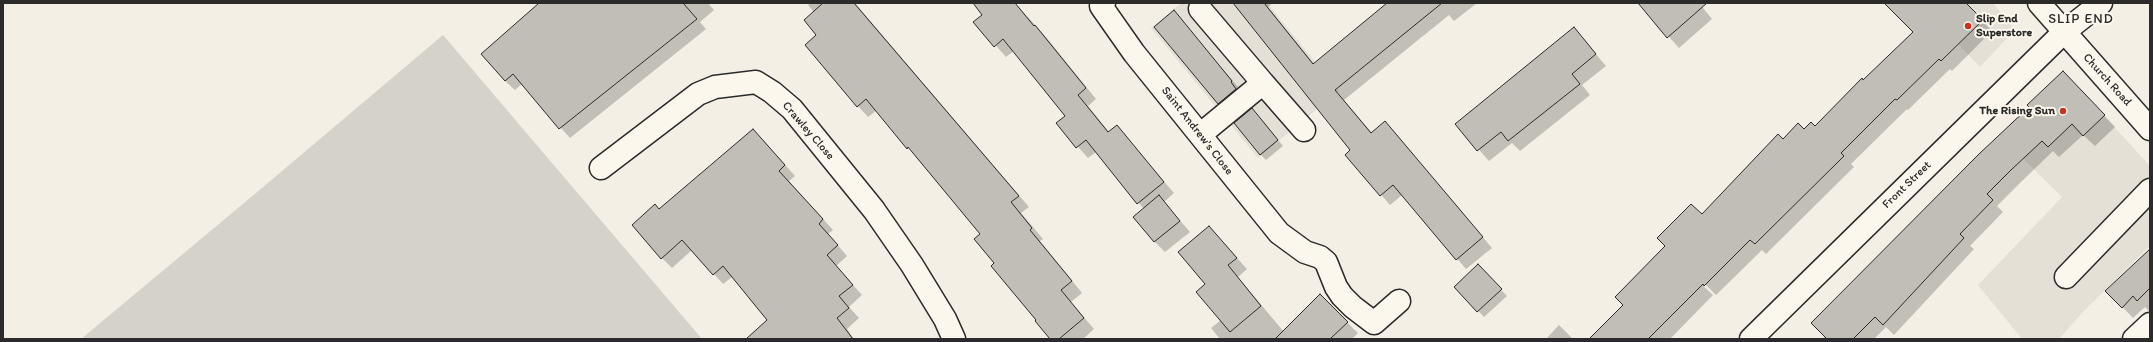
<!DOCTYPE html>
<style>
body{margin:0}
#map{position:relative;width:2153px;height:342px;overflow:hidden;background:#f3efe4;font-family:Itim,sans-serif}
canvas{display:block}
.frame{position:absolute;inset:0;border:4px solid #2b2b2b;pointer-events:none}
</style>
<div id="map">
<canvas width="2153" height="342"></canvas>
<div class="frame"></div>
</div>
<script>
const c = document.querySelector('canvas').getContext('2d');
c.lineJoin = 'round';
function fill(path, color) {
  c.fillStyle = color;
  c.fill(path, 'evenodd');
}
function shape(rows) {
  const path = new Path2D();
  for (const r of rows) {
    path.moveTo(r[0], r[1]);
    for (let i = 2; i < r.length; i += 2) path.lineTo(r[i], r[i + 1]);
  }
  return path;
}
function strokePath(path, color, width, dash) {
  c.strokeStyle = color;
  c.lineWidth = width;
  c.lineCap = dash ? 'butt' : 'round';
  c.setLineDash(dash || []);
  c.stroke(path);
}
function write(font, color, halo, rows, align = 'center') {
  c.font = font + ' Itim,sans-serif';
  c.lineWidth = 4;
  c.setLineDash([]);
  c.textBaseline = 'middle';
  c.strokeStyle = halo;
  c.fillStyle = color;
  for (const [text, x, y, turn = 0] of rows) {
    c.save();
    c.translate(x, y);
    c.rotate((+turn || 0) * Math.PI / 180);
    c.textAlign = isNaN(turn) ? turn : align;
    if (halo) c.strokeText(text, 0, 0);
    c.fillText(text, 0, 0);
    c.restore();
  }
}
fill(shape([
 [1181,3,1267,3,1339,91,1258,158,1151,28],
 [1918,3,1993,3,2012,26,2012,30,2010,35,1980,67],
 [2063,71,2150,166,2150,246,2082,313,2059,339,2022,339,1978,285,2062,197,1999,135]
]), '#e4e0d6');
fill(shape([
 [443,35,702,339,81,339,256,193]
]), '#d5d2c9');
fill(shape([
 [544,3,708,3,714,10,700,22,706,29,570,138,522,84,515,90,505,81],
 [811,3,855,3,1029,207,1021,213,1043,239,1040,241,1082,293,1071,302,1094,329,1083,339,1051,339,996,263,981,234,877,110,868,117,858,106,818,35,814,12,808,5],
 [974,3,1015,3,1046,37,1096,99,1088,106,1110,133,1117,127,1174,193,1164,202,1190,232,1165,252,1154,241,1144,209,1096,152,1088,158,1057,123,1066,116,1014,51,1006,57,975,22,984,15],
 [1234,3,1273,3,1268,7,1314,64,1389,3,1477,3,1454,21,1449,15,1344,100,1372,133,1394,132,1492,248,1466,269,1402,195,1390,205,1347,155,1352,150],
 [1639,3,1699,3,1712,19,1679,48],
 [1886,3,1965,3,1992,31,1952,71,1950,69,1908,110,1907,109,1851,164,1854,167,1766,254,1762,250,1716,295,1702,281,1700,283,1713,295,1670,339,1590,339,1624,305,1702,215,1783,141,1815,127,1914,32],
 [1174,12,1238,87,1236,89,1241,95,1225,109,1219,103],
 [1574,28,1606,66,1582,85,1590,95,1520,151,1512,143,1489,161,1456,124],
 [2074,83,2115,127,2095,146,2083,135,2059,157,2053,151,2022,181,1997,206,2003,212,1970,246,1974,249,1894,335,1886,327,1874,339,1822,339],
 [1258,116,1283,146,1266,160,1260,154],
 [763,140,795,176,789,181,833,230,828,234,847,256,836,266,862,295,849,307,859,318,847,329,854,339,786,339,732,277,723,284,692,250,672,268,662,258,660,210],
 [1209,227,1247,269,1238,277,1284,332,1320,296,1358,333,1352,339,1220,339,1211,328,1221,320,1206,284],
 [2150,250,2150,310,2149,311,2145,307,2133,318,2107,291],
 [1478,266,1507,296,1484,317,1455,287],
 [1559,325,1573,339,1546,339]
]), '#0003');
const building = shape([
 [539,3,683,3,697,19,559,129,513,74,505,81,481,54,539,3],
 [823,3,854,3,1019,196,1011,202,1032,228,1030,230,1072,281,1061,290,1084,318,1059,339,1050,339,1035,321,1036,320,991,266,994,263,974,239,980,234,908,147,907,149,866,99,857,107,805,45,816,35,804,20,823,3],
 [973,3,1015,3,1034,26,1035,25,1086,88,1078,95,1108,132,1117,125,1164,182,1137,204,1086,140,1076,148,1056,123,1065,116,1003,39,994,47,973,22,982,15,973,3],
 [1233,3,1264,3,1313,64,1387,3,1442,3,1335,90,1371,133,1385,121,1483,237,1456,260,1393,185,1380,196,1345,155,1350,150,1233,3],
 [1638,3,1707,3,1667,38,1638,3],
 [1884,3,1966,3,1983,20,1941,61,1939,59,1897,100,1895,99,1841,153,1844,156,1755,244,1750,240,1704,286,1703,284,1648,339,1589,339,1623,305,1615,297,1665,246,1657,238,1691,204,1702,214,1778,134,1783,139,1798,123,1804,129,1811,122,1815,126,1862,78,1863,80,1913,32,1884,3],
 [1174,10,1232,81,1231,82,1236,89,1218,104,1154,27,1174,10],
 [1574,27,1596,54,1572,74,1580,84,1508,141,1501,132,1477,151,1455,124,1574,27],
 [2063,71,2105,115,2083,136,2072,124,2048,147,2042,141,2011,170,1987,194,1993,200,1960,234,1964,238,1883,325,1875,317,1853,339,1827,339,1811,323,1979,154,2029,107,2027,105,2063,71],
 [1252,108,1278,140,1260,155,1234,123,1252,108],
 [753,129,785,165,779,171,823,219,819,224,838,245,827,255,853,285,839,296,849,308,837,318,853,339,746,339,767,320,723,266,713,275,682,240,661,259,632,225,655,204,659,209,753,129],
 [1159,195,1180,221,1154,242,1133,217,1159,195],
 [1209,226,1237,258,1228,265,1261,306,1230,332,1196,292,1205,284,1178,252,1209,226],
 [2150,249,2150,288,2137,301,2133,296,2122,308,2105,291,2150,249],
 [1478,264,1502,289,1477,312,1454,287,1478,264],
 [1320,294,1348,322,1330,339,1275,339,1320,294]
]);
fill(building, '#c0beb6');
strokePath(building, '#2b2b2b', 1);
const minor = shape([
 [1104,3,1101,6,1134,53,1279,233,1305,252,1320,257,1326,262,1336,287,1342,296,1353,307,1374,323,1399,301],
 [1200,9,1263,83,1201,134],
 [1263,83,1304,130],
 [601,168,698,94,715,87,756,82,772,92,792,109,874,210,912,265,945,319,954,339],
 [2066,277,2150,190],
 [1751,339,2064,32,2101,3],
 [2134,339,2150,324]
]);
const major = shape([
 [2039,3,2150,129]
]);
strokePath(minor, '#2b2b2b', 25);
strokePath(major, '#2b2b2b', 25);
strokePath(minor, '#fbf7ec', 22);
strokePath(major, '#fbf7ec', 22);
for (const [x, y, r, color] of [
 [1968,26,4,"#c8321e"],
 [2063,111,4,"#c8321e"]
]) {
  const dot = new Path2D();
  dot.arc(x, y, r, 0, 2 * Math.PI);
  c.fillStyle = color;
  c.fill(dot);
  strokePath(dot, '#fbf7ec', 1.5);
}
write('bold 12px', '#2b2b2b', '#fbf7ec', [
 ["Slip End",1976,19],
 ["Superstore",1976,33],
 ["The Rising Sun",2055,111,"right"]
], 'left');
write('12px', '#2b2b2b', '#fbf7ec', [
 ["Church Road",2107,80,48],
 ["Crawley Close",808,131,49],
 ["Saint Andrew's Close",1197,131,52],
 ["Front Street",1907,185,-44]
]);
c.letterSpacing = '1px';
write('14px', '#2b2b2b', '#fbf7ec', [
 ["SLIP END",2081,19]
]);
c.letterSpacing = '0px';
</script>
